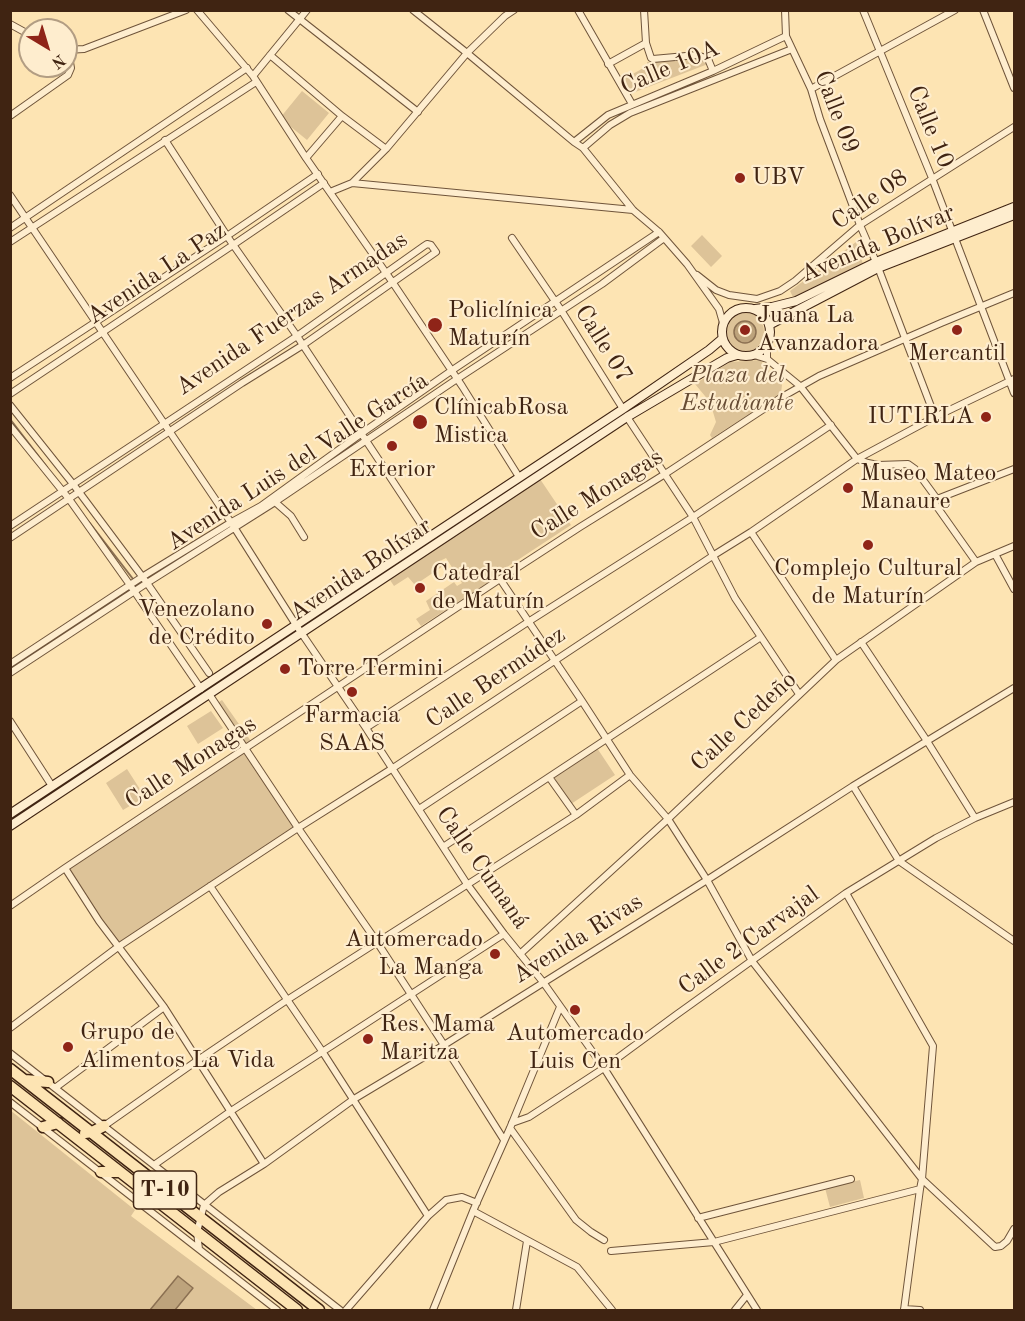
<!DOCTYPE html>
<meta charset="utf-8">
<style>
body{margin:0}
#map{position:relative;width:1025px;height:1321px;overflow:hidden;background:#fde4b3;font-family:"Old Standard TT",serif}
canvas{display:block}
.frame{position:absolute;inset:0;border:12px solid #402412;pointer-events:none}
.north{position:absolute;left:18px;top:18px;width:60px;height:60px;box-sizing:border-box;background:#feedce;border:2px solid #b29d83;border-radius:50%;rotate:142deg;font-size:16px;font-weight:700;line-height:24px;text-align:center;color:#402412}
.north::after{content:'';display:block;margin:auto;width:21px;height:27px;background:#8f2418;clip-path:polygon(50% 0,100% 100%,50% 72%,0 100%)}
</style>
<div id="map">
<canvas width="1025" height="1321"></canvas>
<div class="frame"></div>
<div class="north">N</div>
</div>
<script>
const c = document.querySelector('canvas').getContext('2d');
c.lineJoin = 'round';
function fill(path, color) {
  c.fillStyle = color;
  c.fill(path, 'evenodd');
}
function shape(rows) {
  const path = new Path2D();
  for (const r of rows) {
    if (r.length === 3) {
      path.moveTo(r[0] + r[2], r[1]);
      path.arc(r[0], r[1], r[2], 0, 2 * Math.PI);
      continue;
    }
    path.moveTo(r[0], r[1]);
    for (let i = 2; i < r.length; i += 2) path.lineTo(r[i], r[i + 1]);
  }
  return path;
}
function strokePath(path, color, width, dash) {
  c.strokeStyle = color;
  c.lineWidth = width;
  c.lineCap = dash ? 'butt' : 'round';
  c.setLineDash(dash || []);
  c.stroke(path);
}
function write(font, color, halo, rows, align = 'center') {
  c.font = font + ' "Old Standard TT",serif';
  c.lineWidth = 4.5;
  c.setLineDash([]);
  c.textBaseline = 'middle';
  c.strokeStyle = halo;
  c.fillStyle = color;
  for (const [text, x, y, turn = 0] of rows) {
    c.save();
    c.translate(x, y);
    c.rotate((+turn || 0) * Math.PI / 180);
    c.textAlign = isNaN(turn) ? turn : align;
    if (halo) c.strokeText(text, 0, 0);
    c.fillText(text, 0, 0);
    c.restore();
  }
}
fill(shape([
 [696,56,706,60,708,64,630,94,622,80,647,66,647,62],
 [302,91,329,113,307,140,280,118],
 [702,235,722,256,711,267,691,246],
 [856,242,863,264,793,297,790,291],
 [744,332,20],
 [760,360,782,385,781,393,712,438,710,435,716,422,710,402,695,384,730,362],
 [540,479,571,525,501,571,499,575,421,626,416,619,430,610,426,601,454,582,457,586,462,583,446,558,440,561,443,566,415,585,408,577,394,586,388,577],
 [222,700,253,744,246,748,298,828,118,947,65,868,246,749,216,704],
 [211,711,223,728,198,744,187,726],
 [597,748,615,775,571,804,553,776],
 [127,769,145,797,123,810,106,783],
 [10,1110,135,1210,131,1216,257,1310,11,1310],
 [860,1180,864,1198,830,1207,825,1188]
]), '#ddc398');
const water = shape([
 [745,332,11],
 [178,1276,193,1288,175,1310,150,1310,178,1276]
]);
fill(water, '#bda37c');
strokePath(water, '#8b7052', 1.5);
strokePath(shape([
 [10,419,47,467],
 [89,522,133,579]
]), '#8b7052', 2);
const street = shape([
 [197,10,253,76,306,158,393,283,462,386,519,477],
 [288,10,418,112],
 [413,10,467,53,574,142,583,148,633,210,659,232,687,264,719,309,723,323],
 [578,10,632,104],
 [644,10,646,43,651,58,653,59,697,55,708,59,713,71],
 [785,10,786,36,811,89,820,119,860,225,876,262,935,417],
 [863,10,932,178,1014,393],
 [983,10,1014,88],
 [10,24,30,35],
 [66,50,84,49,186,10],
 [270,55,342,116,386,149],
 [608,64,646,43],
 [253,76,307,10],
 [811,89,955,10],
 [10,116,68,75,71,68,68,51],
 [165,140,227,236,297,336,429,536],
 [574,142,608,115,713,71,786,36],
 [583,148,610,125,630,113,792,49],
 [306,158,342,116],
 [352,183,633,210],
 [330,192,352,183,386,149,467,53,505,16,514,10],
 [10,195,234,527,296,625,366,728,467,884,504,934,543,982,604,1068,757,1310],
 [10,228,247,68],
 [512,238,561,310,623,409],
 [10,242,256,82],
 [697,275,716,290,729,295,757,299,780,291,795,281,860,225,1014,127],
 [767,344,767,359],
 [754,355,767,359,800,386,857,459,868,463,878,465,908,464,915,469,937,499],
 [10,378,227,236,318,174],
 [10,394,233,245,324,183],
 [10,405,73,484,147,583,209,673],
 [627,417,693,517,735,598,799,694],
 [10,426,69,499,130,585,201,689],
 [937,499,1014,469],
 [937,499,935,504,976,562],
 [275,502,291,516,304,537],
 [10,526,297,336,424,246,427,244,431,245,436,252,303,345,242,383,10,538],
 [751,532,836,660],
 [995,554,1014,589],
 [500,579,582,701,630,775,668,819,707,880,752,961,922,1179,995,1247,1001,1246,1007,1241,1014,1229],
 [861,642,927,741,975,818],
 [10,664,142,577,230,523,261,506,362,433,451,371,659,232],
 [10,673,147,583,275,502,457,379,602,284,664,238],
 [209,694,298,828,377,942,444,1045,504,1140],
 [10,721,52,786],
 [366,728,528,622,693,517,831,425],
 [549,777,576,815],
 [853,786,899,861,1014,941],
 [419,809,582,701],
 [443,847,761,637],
 [65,868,99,921,164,1007,264,1164],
 [210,886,322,1051,428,1216],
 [846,893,933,1046,922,1179,920,1189,904,1310],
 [10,906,65,868,500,579,580,527,665,474,782,397,819,376,941,323,1014,293],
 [520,954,668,819,836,660,976,562,1014,546],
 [10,1028,118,947,298,828,393,768,714,555,751,532,857,459,935,417,1014,379],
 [10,1053,340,1310],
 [55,1088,164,1007],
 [10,1102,277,1310],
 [512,1123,529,1117,604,1068,676,1015,846,893,936,838,975,818,1014,802],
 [104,1126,198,1060,287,1000,576,815,630,775],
 [510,1128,576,1220,591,1232,604,1240],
 [154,1165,231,1111,504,934],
 [473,1211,577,1267,612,1310],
 [698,1218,851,1179],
 [199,1249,197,1232,204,1205,219,1192,264,1164,354,1099,444,1045,707,880,853,786,1014,688],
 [611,1251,714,1242,920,1189],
 [904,1309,920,1310],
 [346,1310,428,1216,446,1200,462,1197,477,1203],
 [433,1310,473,1211,510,1128,560,1007],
 [516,1310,527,1241],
 [735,1310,747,1295]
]);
const secondary = shape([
 [746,332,24],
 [755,309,772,307,796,301,876,262,1014,207],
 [769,325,878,268,1014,215],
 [10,814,623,409,709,350,722,339],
 [10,826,627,417,727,358,737,355]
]);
const highway = shape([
 [10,1069,319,1310],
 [25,1080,48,1082],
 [10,1086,297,1310],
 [43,1127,58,1123],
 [85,1133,92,1132,104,1126],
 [101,1172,120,1172]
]);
strokePath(street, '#6f543a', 8);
strokePath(secondary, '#402412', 10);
strokePath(highway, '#402412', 13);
strokePath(street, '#feedce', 6);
strokePath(secondary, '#feedce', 8);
strokePath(highway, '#fde4b3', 10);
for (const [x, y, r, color] of [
 [740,178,6,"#8f2418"],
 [435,325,8,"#8f2418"],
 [745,330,6,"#8f2418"],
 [957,330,6,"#8f2418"],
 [986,417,6,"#8f2418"],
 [420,422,8,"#8f2418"],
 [392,446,6,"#8f2418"],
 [848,488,6,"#8f2418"],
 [868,545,6,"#8f2418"],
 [420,588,6,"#8f2418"],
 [267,624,6,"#8f2418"],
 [285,669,6,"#8f2418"],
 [352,692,6,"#8f2418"],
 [495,954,6,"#8f2418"],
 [575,1010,6,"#8f2418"],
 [368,1039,6,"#8f2418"],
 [68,1047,6,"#8f2418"]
]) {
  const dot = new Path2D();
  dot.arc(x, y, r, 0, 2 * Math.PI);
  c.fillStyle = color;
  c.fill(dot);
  strokePath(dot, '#feedce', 2);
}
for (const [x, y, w] of [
 [165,1190,63]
]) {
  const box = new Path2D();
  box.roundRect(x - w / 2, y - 19, w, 38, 4.5);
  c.fillStyle = '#feedce';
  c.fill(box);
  strokePath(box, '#402412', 1.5);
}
write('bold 22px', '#402412', null, [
 ["T-10",165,1190]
]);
write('24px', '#402412', '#feedce', [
 ["Calle 10A",670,68,-23],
 ["Calle 09",836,112,69],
 ["Calle 10",930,127,68],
 ["Calle 08",870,200,-35],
 ["Avenida Bolívar",878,244,-23],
 ["Avenida La Paz",157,274,-34],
 ["Avenida Fuerzas Armadas",292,314,-34],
 ["Calle 07",603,344,58],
 ["Avenida Luis del Valle García",298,462,-33],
 ["Calle Monagas",597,495,-32],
 ["Avenida Bolívar",361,570,-34],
 ["Calle Bermúdez",496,678,-34],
 ["Calle Cedeño",744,722,-43],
 ["Calle Monagas",191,763,-33],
 ["Calle Cumaná",482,868,55],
 ["Avenida Rivas",578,939,-32],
 ["Calle 2 Carvajal",749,941,-36]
]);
write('24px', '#402412', '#feedce', [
 ["UBV",752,178],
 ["Policlínica",448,311],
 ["Maturín",448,339],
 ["Juana La",757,316],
 ["Avanzadora",757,344],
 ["Mercantil",957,354,"center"],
 ["ClínicabRosa",434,408],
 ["Mistica",434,436],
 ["IUTIRLA",974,417,"right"],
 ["Exterior",392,470,"center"],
 ["Museo Mateo",860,474],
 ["Manaure",860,502],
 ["Complejo Cultural",868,569,"center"],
 ["de Maturín",868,597,"center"],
 ["Catedral",432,574],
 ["de Maturín",432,602],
 ["Venezolano",255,610,"right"],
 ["de Crédito",255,638,"right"],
 ["Torre Termini",297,669],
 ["Farmacia",352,716,"center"],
 ["SAAS",352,744,"center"],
 ["Automercado",483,940,"right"],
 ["La Manga",483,968,"right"],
 ["Res. Mama",380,1025],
 ["Maritza",380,1053],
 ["Grupo de",80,1033],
 ["Alimentos La Vida",80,1061],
 ["Automercado",575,1034,"center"],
 ["Luis Cen",575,1062,"center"]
], 'left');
write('italic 24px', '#674c34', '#feedce', [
 ["Plaza del",737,376],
 ["Estudiante",737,404]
]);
</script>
